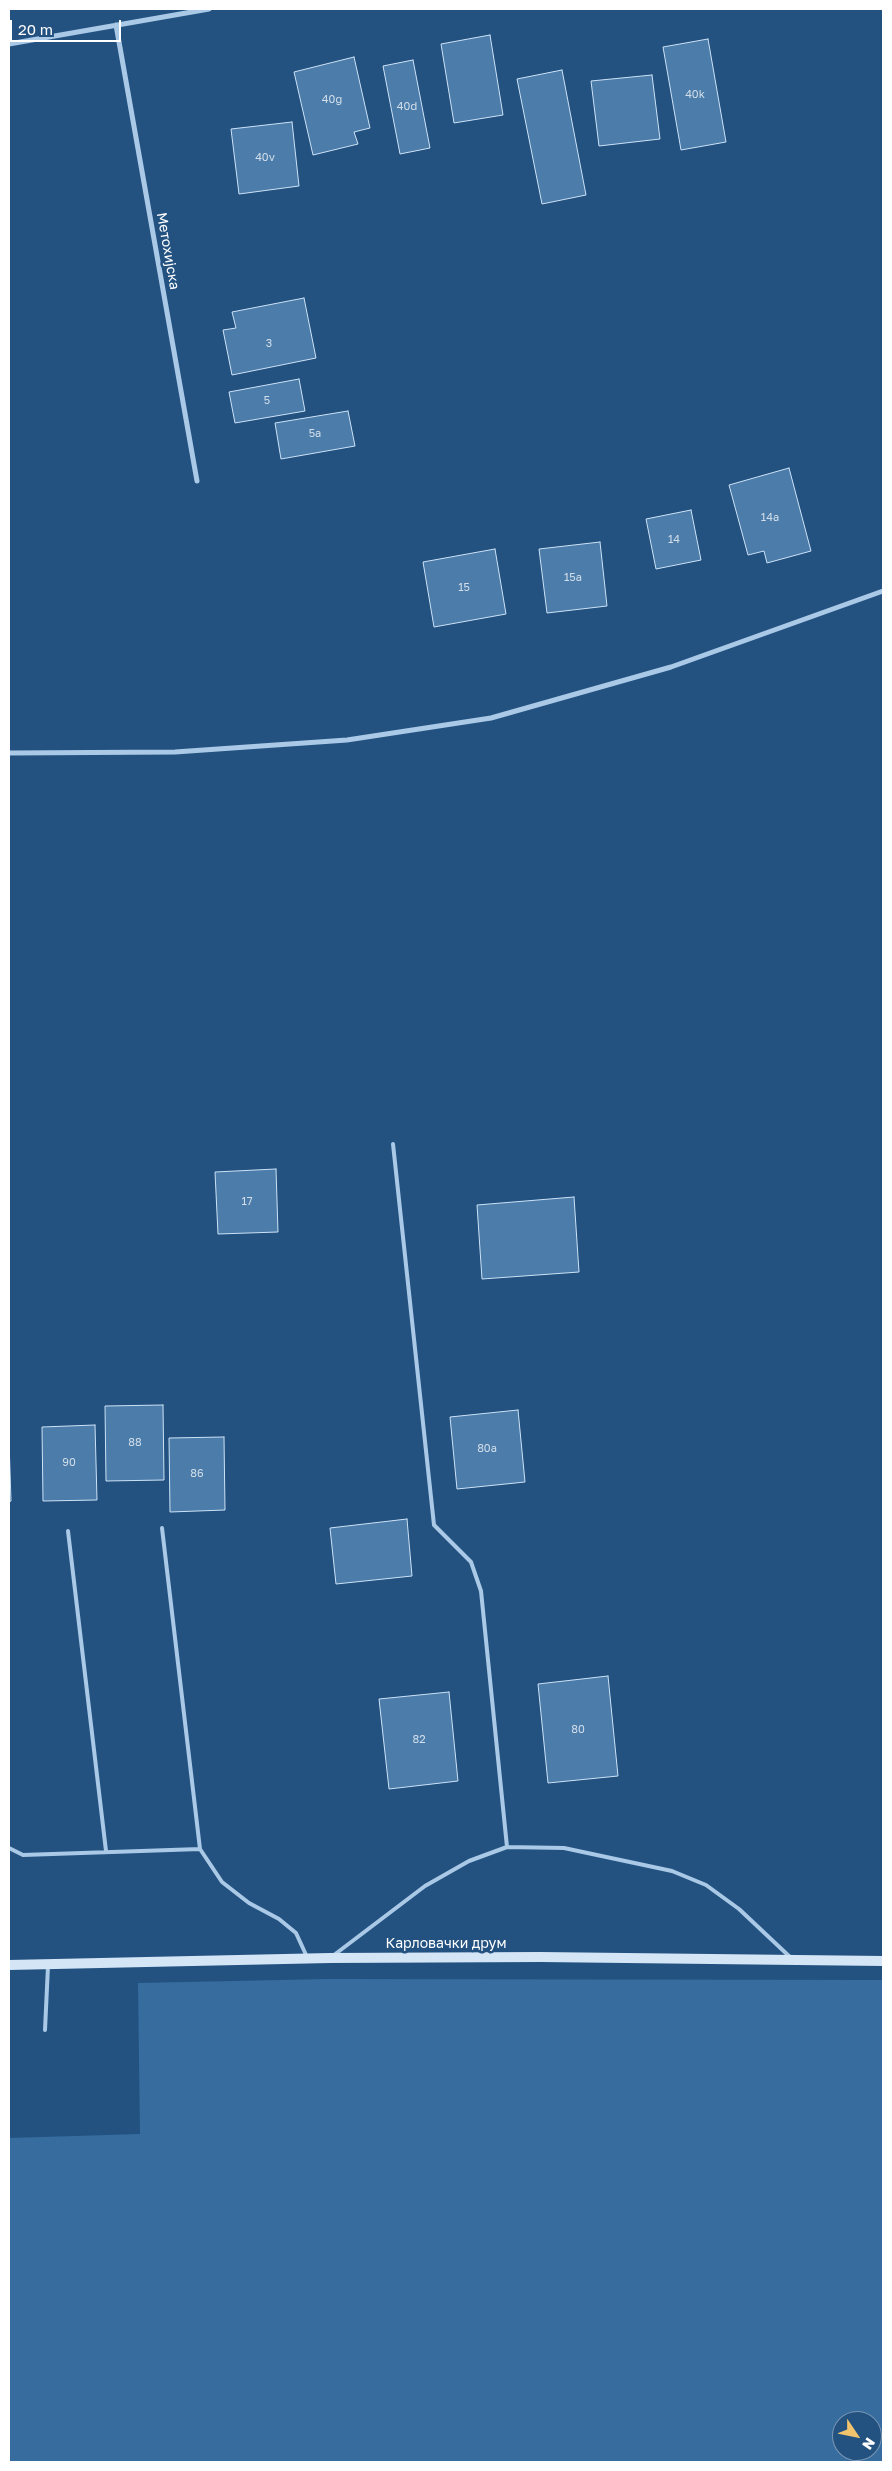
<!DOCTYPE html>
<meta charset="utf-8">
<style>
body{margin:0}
#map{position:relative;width:892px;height:2471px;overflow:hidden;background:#235281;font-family:"Golos Text",sans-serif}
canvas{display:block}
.frame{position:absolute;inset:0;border:10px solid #fff;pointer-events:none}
.north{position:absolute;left:832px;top:2411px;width:50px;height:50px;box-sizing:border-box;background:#235281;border:1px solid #7b97b3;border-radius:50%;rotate:124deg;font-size:14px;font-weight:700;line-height:20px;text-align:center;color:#fff}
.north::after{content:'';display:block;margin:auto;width:18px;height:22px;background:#f2c36d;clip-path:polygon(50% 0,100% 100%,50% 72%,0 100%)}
.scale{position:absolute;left:10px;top:20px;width:111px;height:22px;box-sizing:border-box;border:2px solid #fff;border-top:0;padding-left:6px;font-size:15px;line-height:18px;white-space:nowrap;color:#fff;-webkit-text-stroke:4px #235281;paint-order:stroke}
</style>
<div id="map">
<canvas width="892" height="2471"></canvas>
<div class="frame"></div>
<div class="north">N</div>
<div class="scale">20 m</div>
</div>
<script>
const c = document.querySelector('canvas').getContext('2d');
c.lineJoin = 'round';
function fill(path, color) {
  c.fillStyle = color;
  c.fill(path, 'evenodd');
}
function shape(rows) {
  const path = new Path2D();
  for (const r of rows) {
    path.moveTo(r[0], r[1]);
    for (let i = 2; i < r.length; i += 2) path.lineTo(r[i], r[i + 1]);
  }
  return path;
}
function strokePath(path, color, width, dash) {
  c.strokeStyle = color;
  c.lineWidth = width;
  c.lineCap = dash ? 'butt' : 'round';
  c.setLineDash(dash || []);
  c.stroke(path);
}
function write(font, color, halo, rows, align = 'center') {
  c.font = font + ' "Golos Text",sans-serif';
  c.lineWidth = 5;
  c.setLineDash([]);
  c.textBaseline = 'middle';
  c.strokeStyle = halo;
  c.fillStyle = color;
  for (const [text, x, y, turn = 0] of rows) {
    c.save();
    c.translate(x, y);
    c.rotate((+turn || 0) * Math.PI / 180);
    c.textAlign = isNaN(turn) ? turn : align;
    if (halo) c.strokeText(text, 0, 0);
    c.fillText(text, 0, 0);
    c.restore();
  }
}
fill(shape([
 [327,1979,883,1980,883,2462,9,2462,9,2138,140,2134,138,1983],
 [842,2421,872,2421,872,2451,842,2451]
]), '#376c9f');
const building = shape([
 [490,35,503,115,454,123,441,44,490,35],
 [708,39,726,142,681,150,663,47,708,39],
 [354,57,370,128,354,132,358,144,313,155,294,72,354,57],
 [413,60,430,148,400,154,383,66,413,60],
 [562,70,586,195,542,204,517,79,562,70],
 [652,75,660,139,599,146,591,81,652,75],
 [292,122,299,186,239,194,231,129,292,122],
 [304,298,316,358,232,375,223,330,236,328,232,312,304,298],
 [299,379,305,411,235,423,229,392,299,379],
 [348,411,355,446,281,459,275,423,348,411],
 [789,468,811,551,767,563,764,551,748,555,729,485,789,468],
 [691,510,701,560,656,569,646,519,691,510],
 [600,542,607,606,547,613,539,549,600,542],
 [495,549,506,614,434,627,423,562,495,549],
 [276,1169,278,1232,218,1234,215,1172,276,1169],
 [574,1197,579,1272,482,1279,477,1205,574,1197],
 [163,1405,164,1480,106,1481,105,1406,163,1405],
 [518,1410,525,1482,457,1489,450,1417,518,1410],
 [95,1425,97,1500,43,1501,42,1427,95,1425],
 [224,1437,225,1510,170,1512,169,1438,224,1437],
 [9,1441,11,1501,9,1502,9,1441],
 [407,1519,412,1576,336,1584,330,1528,407,1519],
 [608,1676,618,1776,548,1783,538,1684,608,1676],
 [449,1692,458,1781,389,1789,379,1699,449,1692]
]);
fill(building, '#4b7caa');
strokePath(building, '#cde2f6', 1);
strokePath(shape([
 [393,1144,434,1525,471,1562,481,1591,507,1847],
 [162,1528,200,1849],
 [68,1531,106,1851],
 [9,1848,23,1855,200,1849,222,1882,249,1903,279,1919,296,1933,307,1957],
 [334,1955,425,1886,469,1861,507,1847,564,1848,672,1871,706,1885,739,1909,790,1957],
 [45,2030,48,1966]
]), '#aac9e7', 4);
strokePath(shape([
 [116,25,197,481],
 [9,44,209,9],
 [9,753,175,752,347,740,491,718,671,667,883,591]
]), '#aac9e7', 5);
strokePath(shape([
 [9,1965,330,1958,540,1957,883,1961]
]), '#d4e5f6', 10);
write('11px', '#d2deea', null, [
 ["40k",695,95],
 ["40g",332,100],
 ["40d",407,107],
 ["40v",265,158],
 ["3",269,344],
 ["5",267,401],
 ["5a",315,434],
 ["14a",770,518],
 ["14",674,540],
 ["15a",573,578],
 ["15",464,588],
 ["17",247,1202],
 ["88",135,1443],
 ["80a",487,1449],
 ["90",69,1463],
 ["86",197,1474],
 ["80",578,1730],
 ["82",419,1740]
]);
write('14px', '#fff', '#235281', [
 ["Метохијска",168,251,80],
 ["Карловачки друм",446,1944]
]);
</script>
